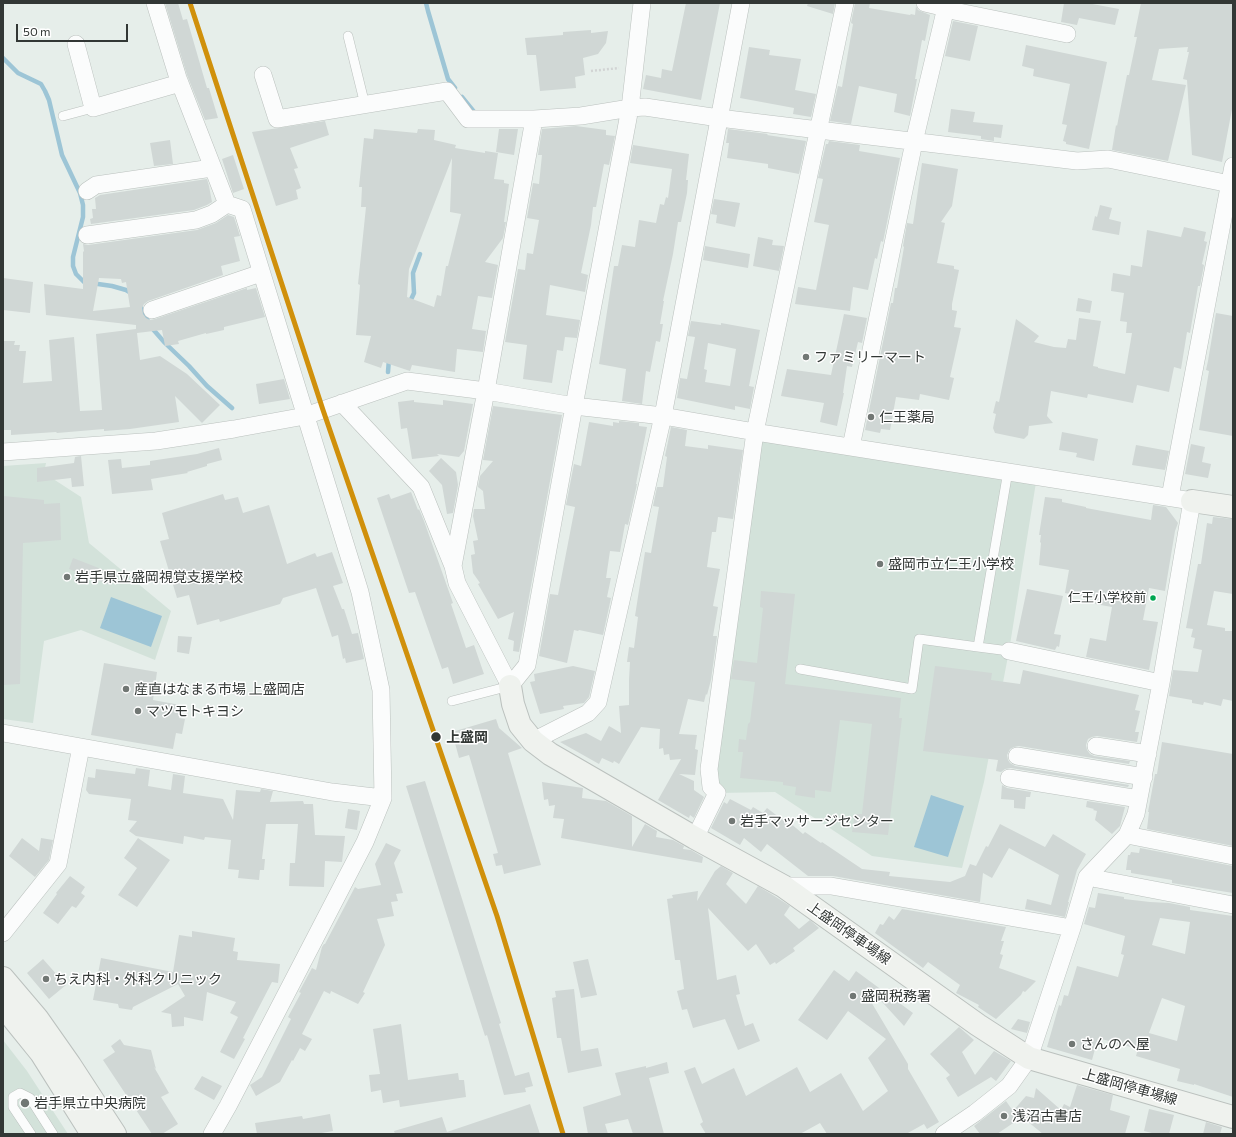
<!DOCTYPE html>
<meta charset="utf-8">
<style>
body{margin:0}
#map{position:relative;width:1236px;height:1137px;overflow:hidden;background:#e6eeea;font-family:Commissioner,sans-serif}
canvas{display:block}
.frame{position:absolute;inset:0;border:4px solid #323735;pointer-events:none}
.scale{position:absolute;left:16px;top:24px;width:112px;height:18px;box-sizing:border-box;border:2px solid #323735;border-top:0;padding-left:5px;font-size:12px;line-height:14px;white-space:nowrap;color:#323735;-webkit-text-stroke:3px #fff;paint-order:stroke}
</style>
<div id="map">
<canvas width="1236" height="1137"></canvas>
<div class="frame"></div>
<div class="scale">50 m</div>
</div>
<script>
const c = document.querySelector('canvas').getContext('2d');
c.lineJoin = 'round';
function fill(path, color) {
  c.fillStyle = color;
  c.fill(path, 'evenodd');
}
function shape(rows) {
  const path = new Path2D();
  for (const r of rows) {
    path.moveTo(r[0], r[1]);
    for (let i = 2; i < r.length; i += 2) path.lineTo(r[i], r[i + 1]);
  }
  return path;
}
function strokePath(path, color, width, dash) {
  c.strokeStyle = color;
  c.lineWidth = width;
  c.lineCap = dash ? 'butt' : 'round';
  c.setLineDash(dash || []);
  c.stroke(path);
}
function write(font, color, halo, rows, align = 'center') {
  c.font = font + ' Commissioner,"Noto Sans JP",sans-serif';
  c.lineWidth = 3;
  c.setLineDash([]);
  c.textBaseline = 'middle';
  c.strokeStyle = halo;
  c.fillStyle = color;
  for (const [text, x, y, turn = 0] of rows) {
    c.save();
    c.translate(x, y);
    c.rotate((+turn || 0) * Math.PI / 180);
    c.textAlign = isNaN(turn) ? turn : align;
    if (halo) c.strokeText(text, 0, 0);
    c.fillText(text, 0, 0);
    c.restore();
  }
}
fill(shape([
 [755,432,1037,476,1009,651,984,782,962,868,872,856,775,792,717,793,709,769],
 [46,463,44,473,81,497,89,543,171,611,155,660,81,630,44,641,33,723,3,719,3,466],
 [3,1040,27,1071,68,1134,3,1134]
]), '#d3e2da');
fill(shape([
 [111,597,162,616,151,647,100,628],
 [931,795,964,806,948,857,914,847]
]), '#9dc5d6');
strokePath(shape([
 [426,3,428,11,448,79,455,88],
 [3,58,18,73,41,84,45,91,49,100,62,155,80,193,83,205,83,217,73,257,73,266,76,274,84,282,112,286,126,290,131,293],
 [462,97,475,113],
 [409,304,414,293,413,273,420,254],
 [140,306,151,327,165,343,189,366,207,386,232,408],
 [388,372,389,359]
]), '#9dc5d6', 4.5);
fill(shape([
 [165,3,178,3,183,20,187,19,207,88,209,88,218,118,205,120,187,75],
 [686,3,720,3,701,100,643,89,646,75,661,78,662,69,672,71],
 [808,3,835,3,833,14,807,6],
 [855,3,870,3,869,8,910,15,911,14,915,15,916,6,918,10,930,15,925,41,922,40,915,79,917,79,910,116,894,112,897,94,859,86,851,124,830,121,838,86,842,87,853,24,851,23],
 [1064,3,1087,3,1119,9,1115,25,1079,18,1077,25,1061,22],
 [1141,3,1233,3,1233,104,1222,162,1192,155,1187,80,1183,79,1189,52,1187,52,1188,47,1159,49,1152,80,1186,85,1168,161,1112,150,1116,125,1117,126,1127,75,1129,75,1137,37,1134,37],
 [953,21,978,26,970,61,945,56],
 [591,30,591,33,608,31,606,43,598,54,583,58,585,75,575,77,576,88,540,91,536,55,527,55,525,38,563,35,563,32],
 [1026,45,1107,62,1089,149,1066,144,1066,142,1063,141,1067,125,1062,124,1070,84,1033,76,1034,69,1022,66],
 [749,47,770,50,769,55,801,59,795,90,816,94,811,117,793,114,794,108,740,98],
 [951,109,975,112,973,122,1003,125,1001,138,994,137,994,141,981,139,981,136,948,132],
 [325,121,329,135,290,148,298,168,294,169,301,188,296,190,298,199,276,206,252,132],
 [576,126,606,130,606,135,615,136,609,165,604,164,596,207,593,207,591,225,581,273,588,275,585,292,550,285,546,315,580,320,577,338,565,337,563,351,557,350,552,383,523,379,527,345,505,342,518,269,525,270,527,253,533,254,539,220,527,218,533,183,539,184,542,155,538,155,542,129],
 [374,129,417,133,418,129,435,130,434,140,456,145,455,148,485,153,485,151,498,153,494,179,504,180,504,183,509,184,504,222,506,222,503,238,485,262,498,265,492,298,478,296,472,329,486,331,483,352,457,349,455,372,412,365,410,371,383,362,381,368,364,362,371,336,356,335,360,285,358,284,366,207,361,207,362,187,359,187,364,138,373,139],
 [452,158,450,212,461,214,448,266,446,266,441,296,437,295,434,307,407,297,409,269],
 [499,129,518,129,514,155,496,152],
 [728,129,768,134,767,135,806,141,799,174,768,168,768,164,727,158,729,143,726,143],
 [170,140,173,164,154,166,150,143],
 [829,141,860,145,859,151,900,158,883,242,881,241,877,259,875,258,868,290,853,287,850,311,795,304,798,287,816,290,829,225,814,222,823,179,818,178,826,144,828,144],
 [633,145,689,154,686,180,688,180,687,193,681,222,678,222,673,254,663,301,664,301,660,324,663,324,660,342,656,341,650,372,646,371,642,404,622,401,626,369,599,364,614,266,618,266,622,245,635,247,639,220,656,223,660,204,664,205,666,197,668,198,672,169,630,163],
 [233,155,244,189,233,193,222,159],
 [922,163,958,169,952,206,941,222,945,223,937,263,954,266,954,269,959,270,952,304,952,310,957,311,954,327,961,328,950,377,954,378,949,400,920,394,919,400,896,397,890,430,881,429,880,433,865,430,891,303,893,303,895,288,897,288,904,247,903,246,907,223,913,224],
 [207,179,209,186,212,202,207,205,194,210,91,224,90,219,93,218,92,209,96,209,95,198,100,195],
 [714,199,740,203,735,227,716,223,717,215,711,214],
 [1100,205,1112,208,1109,219,1121,222,1119,235,1092,230,1095,216,1097,217],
 [228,215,234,217,240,236,234,237,240,261,221,266,223,275,148,301,144,304,142,308,143,314,146,318,150,320,155,319,247,288,247,290,256,288,265,317,224,327,224,330,206,334,206,333,178,341,179,344,165,346,162,330,137,333,140,360,160,356,187,374,220,405,202,423,175,396,179,422,130,429,104,431,104,429,57,433,56,432,11,435,11,430,3,430,3,341,15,341,14,345,20,345,19,351,26,351,23,383,52,381,49,340,74,337,80,411,102,410,96,334,136,329,136,330,136,325,46,315,44,284,83,289,83,252,84,251,83,244,88,245,197,230,216,223],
 [99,278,121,279,122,283,126,282,130,307,93,311],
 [1184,227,1206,232,1204,241,1207,242,1202,264,1204,265,1200,286,1198,286,1190,333,1187,332,1181,369,1174,367,1169,392,1137,385,1133,403,1088,394,1087,398,1051,391,1047,416,1053,423,1029,426,1028,435,1024,439,995,433,993,428,996,414,993,413,996,401,999,402,1016,319,1039,336,1034,342,1054,347,1066,348,1068,339,1076,340,1079,318,1101,321,1093,366,1098,367,1098,368,1125,374,1132,333,1126,333,1127,322,1120,321,1124,293,1111,291,1113,273,1130,276,1131,265,1142,267,1147,230,1181,237],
 [758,237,773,240,772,245,784,246,779,271,753,266],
 [705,246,750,254,748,268,703,260],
 [3,278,33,282,30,313,3,310],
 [1078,298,1092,301,1090,313,1076,311],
 [1216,313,1233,316,1233,436,1199,430,1209,371,1206,370,1208,361],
 [844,314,867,318,862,343,858,342,852,367,847,366,843,393,844,393,837,426,820,422,824,403,781,396,787,369,831,375],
 [691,321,721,325,721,323,760,330,749,386,754,387,750,409,735,406,735,410,677,398,680,378,687,379,695,337,688,336],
 [708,343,736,349,730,386,705,382,707,370,704,369],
 [284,379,290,399,259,404,256,384],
 [414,400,414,402,443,405,443,400,473,404,464,451,459,457,437,454,439,456,412,459,407,428,401,429,398,402],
 [493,406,562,415,519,652,513,651,514,641,508,639,514,612,498,619,478,584,480,583,473,573,471,555,475,554,473,541,478,540,473,516,474,509,485,509,483,491,478,487,480,476,493,461,483,460],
 [619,421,639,423,639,426,647,427,636,484,637,484,628,525,625,524,620,552,610,551,606,578,611,578,607,597,611,598,603,635,579,630,578,631,574,630,567,663,539,656,550,594,558,595,575,507,566,505,574,464,581,466,589,422,613,426,613,422,619,423],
 [671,427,687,430,685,446,708,449,708,445,743,450,733,519,718,517,716,532,712,532,707,567,720,569,713,606,718,607,713,636,717,636,711,680,707,695,706,694,704,702,688,699,679,734,697,735,695,749,698,750,695,775,679,774,694,781,694,790,704,797,694,818,690,815,689,818,658,800,681,759,670,760,669,754,664,755,663,748,659,749,660,729,641,727,619,764,614,761,613,763,602,758,599,764,560,742,586,733,601,741,609,726,621,733,619,706,629,705,629,680,630,662,627,662,629,647,634,648,638,617,635,616,645,552,651,553,659,507,653,506,657,487,663,487,667,457,665,456],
 [1062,432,1098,439,1094,461,1076,457,1077,453,1059,450],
 [1191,444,1205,447,1202,462,1211,464,1208,478,1185,474],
 [1136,445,1169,451,1165,470,1132,465],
 [219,448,222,460,207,464,207,466,187,472,188,473,151,479,153,490,112,494,108,460,121,459,122,468,150,465,150,461,197,454],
 [81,456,84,486,72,487,71,478,37,482,37,468,74,463,75,457],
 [441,458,456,472,458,485,453,513,447,514,442,485,429,471],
 [411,492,418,510,419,509,424,521,453,603,451,604,466,648,474,645,484,674,453,684,448,667,442,669,415,592,409,593,377,498,389,494,391,499],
 [223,494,225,500,238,497,243,513,269,505,287,564,315,553,317,557,332,552,343,583,333,586,342,609,344,609,352,634,358,633,364,659,346,663,345,658,343,659,338,635,332,637,316,588,283,598,280,604,220,622,219,619,197,625,189,595,177,598,160,541,169,539,162,513],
 [3,496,44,500,44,504,60,503,61,540,23,543,20,684,3,685],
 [1045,497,1062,499,1062,502,1086,507,1086,508,1151,520,1153,505,1166,507,1178,523,1175,531,1165,591,1149,588,1143,620,1158,622,1149,670,1086,657,1090,638,1106,641,1112,607,1095,604,1096,599,1065,593,1069,570,1039,565,1041,543,1040,542,1041,535,1039,535],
 [1213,517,1233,519,1233,594,1214,591,1207,625,1225,628,1225,631,1233,631,1233,701,1223,699,1221,706,1204,702,1203,705,1192,703,1192,700,1169,696,1173,670,1198,672,1202,650,1193,648,1195,638,1191,637,1193,629,1186,628,1198,564,1201,564,1207,523,1212,524],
 [73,558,114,574,110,585,69,569],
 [1027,589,1063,596,1054,634,1061,635,1059,647,1057,646,1055,650,1016,641],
 [761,591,795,594,785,684,901,698,899,718,902,718,888,835,852,832,855,814,862,814,872,724,840,720,831,792,815,790,815,798,795,795,796,787,783,785,783,782,740,778,743,752,738,752,739,739,746,740,748,724,750,722,755,682,731,679,734,660,757,663,763,608,760,607],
 [178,636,192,637,189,654,177,652],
 [104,663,157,672,153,700,180,705,179,718,185,719,182,734,176,733,173,749,91,735],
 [573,666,595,671,589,697,584,703,563,706,564,709,540,714,530,682,535,681,534,674],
 [935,666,992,673,991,680,1020,684,1023,670,1139,695,1135,710,1140,711,1135,732,1139,732,1137,742,1097,736,1092,737,1088,739,1086,745,1087,750,1090,754,1094,756,1130,761,1129,764,1019,746,1014,747,1010,749,1007,755,1008,760,1010,763,1015,766,1129,785,1128,787,1011,768,1005,769,1001,772,996,771,998,760,923,751],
 [496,719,499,728,522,748,508,753,541,865,504,874,502,865,496,866,493,854,498,853,469,755,459,758,452,732],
 [1162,742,1233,754,1233,846,1147,829,1149,812,1148,812,1155,774,1157,774],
 [136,768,150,770,148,786,171,790,173,774,185,776,183,793,223,799,233,820,236,790,260,792,261,789,273,791,270,802,303,801,304,804,313,804,315,835,345,836,342,862,325,861,324,887,289,886,290,863,295,863,298,824,266,824,262,859,265,859,264,870,260,870,259,880,238,878,239,870,228,869,231,840,205,837,204,840,184,836,183,844,136,836,129,831,137,821,128,820,131,799,89,794,86,790,88,777,95,778,96,769,135,774],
 [425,781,501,1023,499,1024,515,1076,529,1072,533,1086,525,1088,526,1092,504,1095,487,1035,485,1036,406,786],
 [542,782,583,788,582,798,606,801,632,816,632,847,645,824,657,831,656,837,673,840,684,846,683,849,691,850,703,857,702,863,561,838,564,819,553,818,555,805,549,806,548,799,544,800],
 [1002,785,1007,788,1031,792,1030,797,1026,797,1025,809,1014,808,1014,800,1001,799],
 [730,799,751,810,753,807,763,813,767,808,788,824,789,822,803,834,805,832,821,843,822,842,862,869,890,872,889,876,950,882,965,876,970,864,976,866,986,846,988,847,1000,824,1045,847,1053,834,1086,854,1077,870,1068,902,1069,902,1065,917,1025,909,1027,899,1051,905,1059,875,1009,848,992,878,983,873,980,902,833,876,808,876,767,844,761,852,744,838,740,845,711,828,724,802,727,804],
 [1087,801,1125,807,1120,826,1112,834,1095,820,1097,811,1093,810,1094,809,1086,807],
 [348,809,360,811,357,830,345,828],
 [22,838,39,851,41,838,53,840,49,860,35,877,9,856],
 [138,838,170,860,137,907,118,895,137,868,124,858],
 [386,843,401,850,394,863,403,893,396,894,398,901,391,902,394,916,377,919,385,945,363,992,365,993,358,1004,331,991,330,994,324,991,302,1034,312,1039,305,1051,300,1048,293,1061,292,1060,280,1082,256,1096,250,1085,262,1077,291,1019,288,1017,301,993,299,992,312,968,316,970,322,947,324,944,325,944,355,887,358,889,381,885,375,864],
 [1140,848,1233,866,1233,893,1172,883,1172,880,1131,873,1131,870,1126,870,1128,855,1130,855,1131,852,1139,853],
 [721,866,733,873,726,884,746,904,758,886,776,897,790,906,784,915,799,929,810,920,819,928,793,948,795,951,776,964,775,962,770,965,756,944,748,951,708,908,717,980,736,975,740,994,736,995,745,1026,753,1023,760,1041,738,1050,725,1019,693,1028,687,1009,682,1010,677,991,684,989,680,960,675,960,667,899,673,898,672,895,698,891,697,901,715,871],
 [70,876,85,887,81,893,85,896,76,908,72,906,58,924,43,913,57,894,56,893],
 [1098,893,1124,897,1124,899,1150,902,1169,903,1190,907,1190,910,1233,916,1233,1097,1194,1084,1194,1085,1177,1081,1180,1069,1136,1056,1138,1049,1098,1038,1092,1060,1047,1047,1059,1005,1061,1006,1064,995,1068,996,1077,966,1118,977,1124,955,1121,954,1125,936,1084,924,1089,907,1095,908],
 [1160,918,1190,922,1185,954,1152,945],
 [1162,998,1185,1006,1177,1041,1149,1033],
 [902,909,1006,927,1001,941,1004,941,1000,954,1003,955,999,968,1036,981,1025,992,1023,991,1021,995,996,1019,978,1007,979,1005,956,993,960,985,928,962,923,968,875,933,880,924,883,925,889,916,894,920],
 [192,931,235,938,233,951,238,952,237,960,280,964,278,983,272,982,243,1038,245,1039,234,1059,220,1052,238,1017,230,1013,236,1002,207,992,203,1021,184,1017,184,1026,172,1027,171,1014,161,1012,185,996,178,984,133,1007,132,1010,119,1008,118,1004,93,1000,101,958,173,972,179,935,192,937],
 [43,959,66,985,49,999,27,973],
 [588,959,597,995,581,998,573,962],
 [834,970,849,981,856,971,913,1013,904,1026,872,991,867,995,908,1064,908,1069,939,1122,927,1129,924,1124,906,1134,827,1134,820,1123,800,1134,706,1134,700,1124,703,1122,684,1071,695,1067,702,1084,734,1068,746,1096,797,1067,810,1092,841,1073,863,1111,888,1091,868,1058,886,1039,848,1011,827,1040,798,1020],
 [574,989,581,1051,598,1048,602,1066,568,1073,561,1038,557,1038,552,998,556,997,555,991],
 [1018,1019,1030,1022,1027,1033,1011,1029],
 [401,1024,408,1080,458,1073,459,1080,464,1080,466,1097,400,1107,399,1100,383,1103,381,1090,371,1092,369,1075,380,1074,373,1029],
 [959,1027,974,1040,962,1052,975,1075,994,1051,1011,1061,996,1081,991,1077,958,1097,946,1078,950,1075,930,1054],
 [120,1039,124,1045,151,1050,156,1069,154,1067,169,1093,161,1097,178,1124,162,1134,152,1134,103,1060,115,1052,111,1046],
 [667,1062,669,1073,649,1078,664,1134,633,1134,628,1119,605,1124,608,1134,588,1134,583,1107,621,1095,615,1073,646,1066,646,1068],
 [202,1076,222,1086,214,1100,194,1089],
 [1077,1085,1113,1095,1110,1110,1130,1116,1125,1134,1043,1134,1022,1117,997,1134,980,1134,974,1126,1006,1101,1013,1111,1026,1096,1034,1098,1036,1088,1061,1110,1064,1104,1070,1107],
 [530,1104,540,1134,395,1134,394,1131,442,1117,447,1132],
 [1149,1109,1174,1115,1169,1134,1156,1134,1144,1131],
 [330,1114,333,1131,316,1134,257,1134,255,1123,302,1116,303,1119],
 [1206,1122,1222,1127,1220,1134,1203,1134]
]), '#d0d7d5');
const lane = shape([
 [348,36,365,105],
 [63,116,93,108],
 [1008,471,978,647,1009,651],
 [800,669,912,689,919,639,978,647],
 [452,701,510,686],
 [31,1134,13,1107,13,1097,20,1093,30,1098,53,1134]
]);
const street = shape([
 [155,3,178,78,227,204,242,209,360,592,381,690,383,798,365,842,228,1106,212,1134],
 [925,3,946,8,954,11,1067,34],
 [76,44,93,108,180,83],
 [263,75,277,119,447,91,468,119,534,119,581,116,630,108,645,107,719,118,1077,161,1108,159,1230,184],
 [87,191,96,185,212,168],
 [87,235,196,220,212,214,227,204],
 [152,310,261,273],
 [342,403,421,487,453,566,457,583,510,686,527,665,574,406,630,108,642,3],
 [851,447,914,142,947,3],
 [3,452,156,441,234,429,305,416,407,381,486,391,574,406,663,416,755,432,1192,501,1161,683,1136,814,1127,835,1087,877,1072,928,1029,1058,1009,1086,975,1113,944,1134],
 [1170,497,1233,166],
 [453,566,486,391,534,119],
 [1009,651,1161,683],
 [3,733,332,792,383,798],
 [533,741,588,713,598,702,663,416,741,3],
 [1096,746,1148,754],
 [1017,756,1144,777],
 [1009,778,1139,799],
 [1127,835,1233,856],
 [695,838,717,793,711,787,709,769,755,432,845,3],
 [1087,877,1233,905],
 [783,886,831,886,1072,928],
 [3,933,58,864,81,747]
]);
const secondary = shape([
 [1192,501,1233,507],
 [510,686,513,704,520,725,533,741,550,754,695,838,783,886,978,1025,1029,1058,1233,1117],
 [3,978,37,1018,70,1065,115,1134],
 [3,1006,41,1053,92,1134]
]);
strokePath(lane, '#bbc1be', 10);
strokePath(street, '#bbc1be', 18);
strokePath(secondary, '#bbc1be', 24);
strokePath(shape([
 [591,71,619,68]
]), '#d2d4d4', 2.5, [2, 2]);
strokePath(lane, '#fbfcfc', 9);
strokePath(street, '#fbfcfc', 17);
strokePath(secondary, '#eff2ee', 22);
strokePath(shape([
 [190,3,323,410,497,916,563,1134]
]), '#d0900b', 5);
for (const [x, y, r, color] of [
 [806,357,4,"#717774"],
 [871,417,4,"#717774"],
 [880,564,4,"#717774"],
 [67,577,4,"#717774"],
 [1153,598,3.5,"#00a651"],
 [126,689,4,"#717774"],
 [138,711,4,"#717774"],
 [436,737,5.5,"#323735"],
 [732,821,4,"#717774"],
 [46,979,4,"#717774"],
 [853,996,4,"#717774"],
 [1072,1044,4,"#717774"],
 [25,1103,5,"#717774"],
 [1004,1116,4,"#717774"]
]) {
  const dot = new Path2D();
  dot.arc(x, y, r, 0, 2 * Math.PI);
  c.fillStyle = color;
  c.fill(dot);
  strokePath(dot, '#fff', 1.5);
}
write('13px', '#323735', '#fff', [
 ["仁王小学校前",1146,598]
], 'right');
write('14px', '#323735', '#fff', [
 ["ファミリーマート",814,357],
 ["仁王薬局",879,417],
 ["盛岡市立仁王小学校",888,564],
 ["岩手県立盛岡視覚支援学校",75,577],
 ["産直はなまる市場 上盛岡店",134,689],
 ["マツモトキヨシ",146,711],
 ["岩手マッサージセンター",740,821],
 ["ちえ内科・外科クリニック",54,979],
 ["盛岡税務署",861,996],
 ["さんのへ屋",1080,1044],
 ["岩手県立中央病院",34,1103],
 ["浅沼古書店",1012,1116]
], 'left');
write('bold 14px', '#323735', '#fff', [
 ["上盛岡",446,737]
], 'left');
write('14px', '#323735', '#fff', [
 ["上盛岡停車場線",849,933,35],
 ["上盛岡停車場線",1130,1087,16]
]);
</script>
